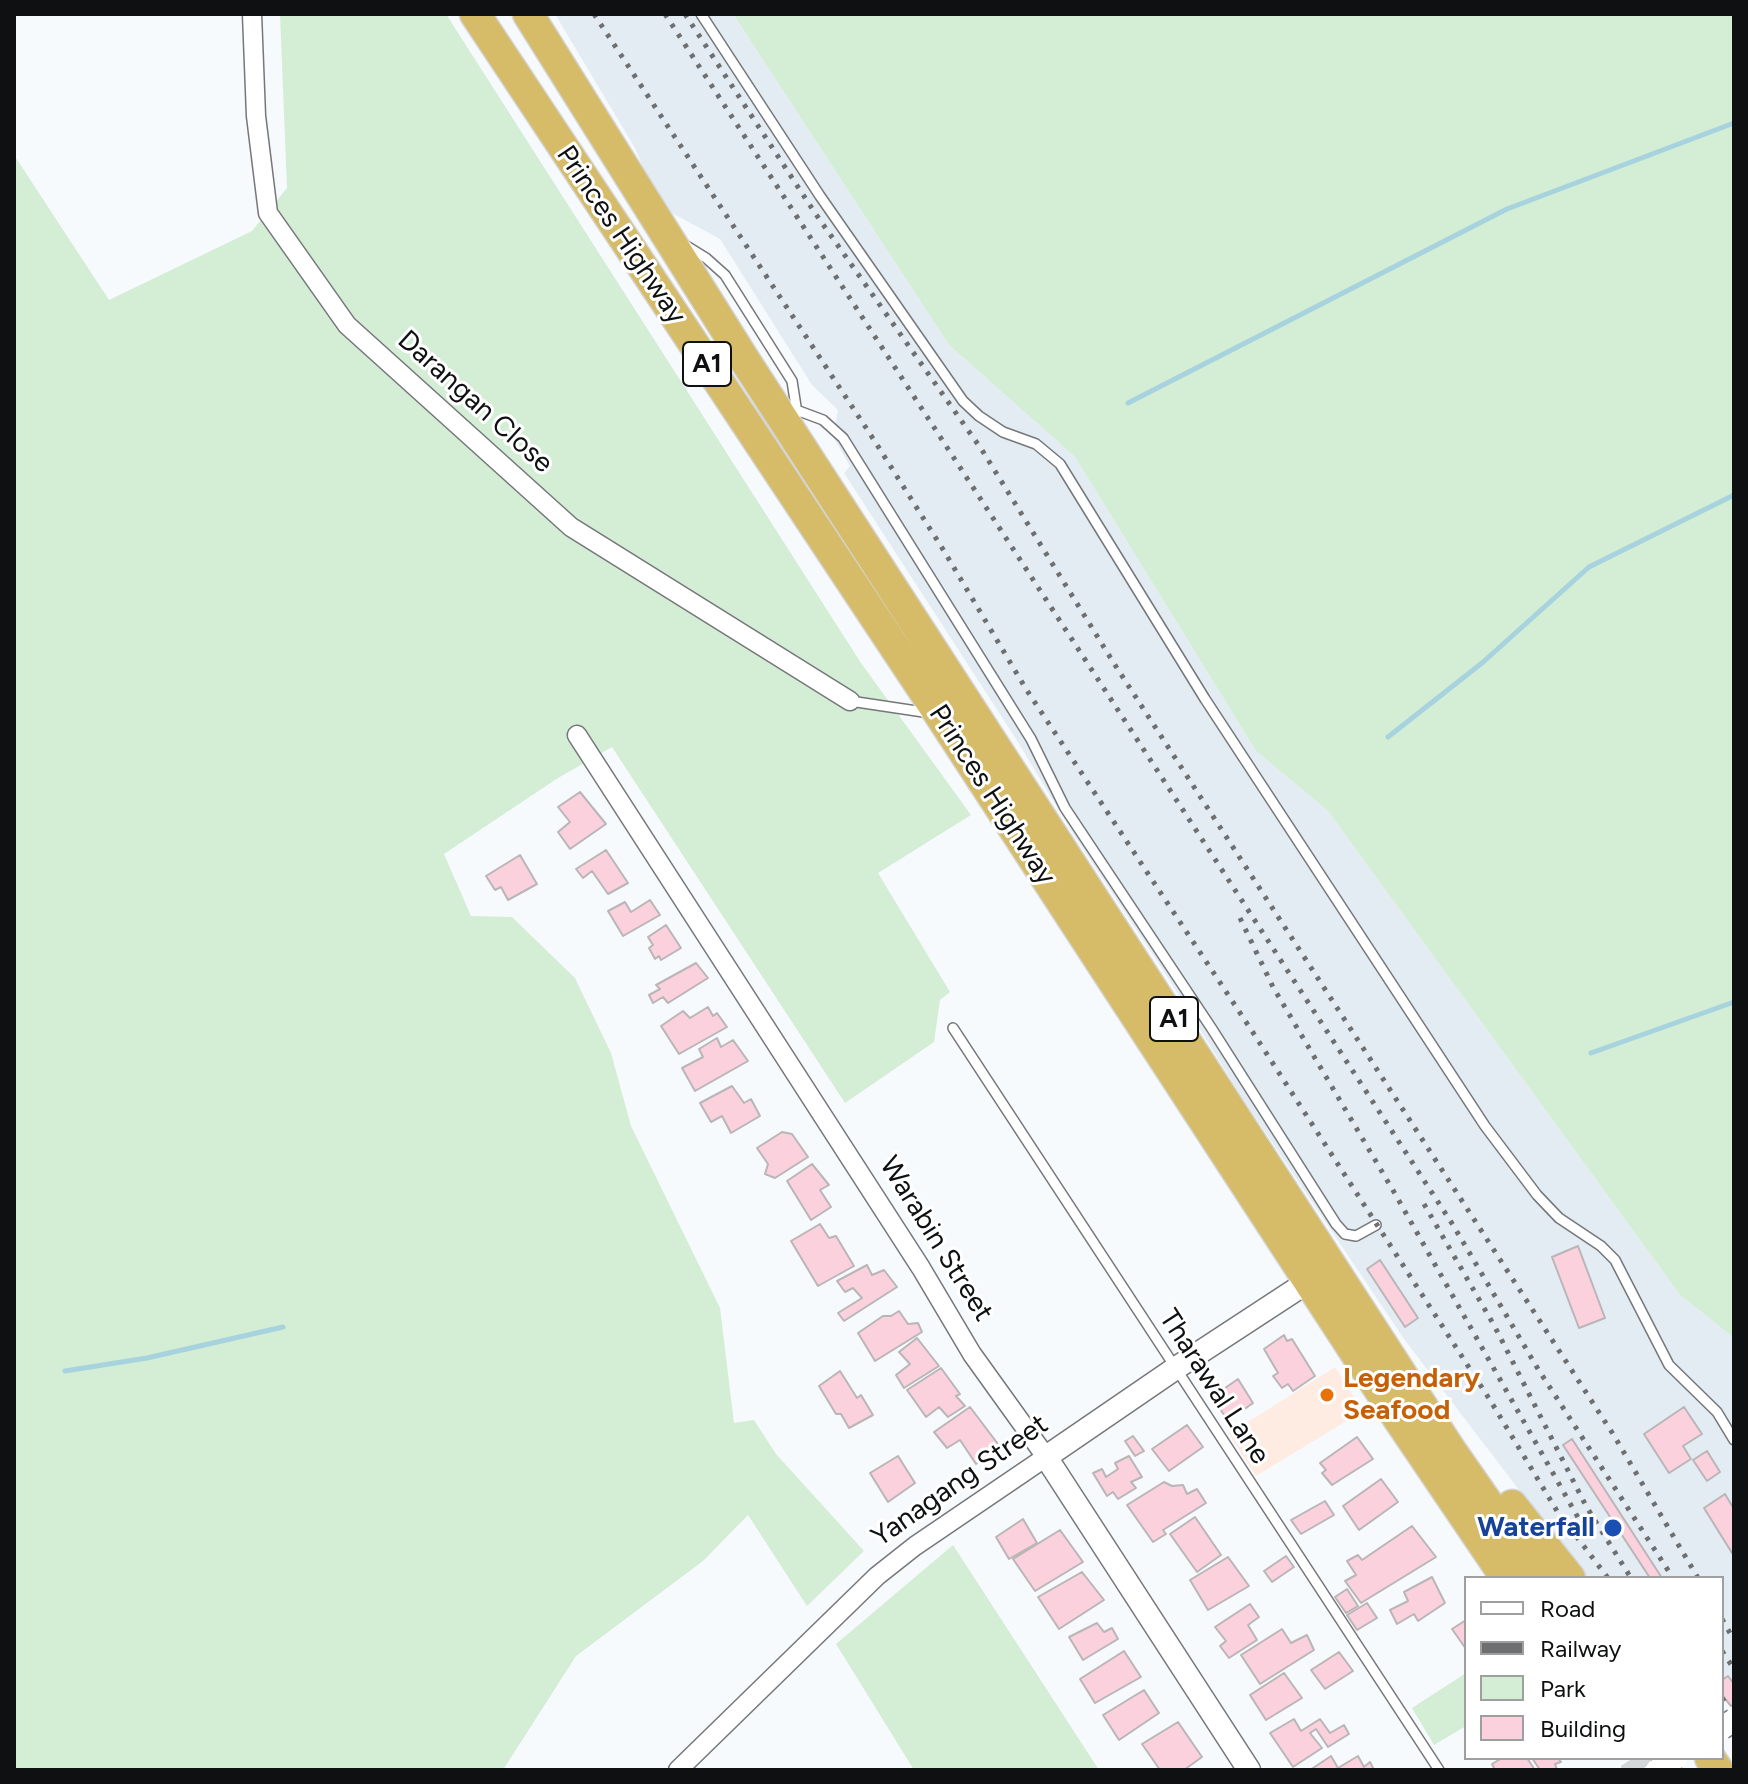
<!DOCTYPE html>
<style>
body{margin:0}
#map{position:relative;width:1748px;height:1784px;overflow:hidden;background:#f7fafd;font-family:Figtree,sans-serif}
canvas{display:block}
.frame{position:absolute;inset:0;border:16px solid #0f1011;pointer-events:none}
.legend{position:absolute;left:1464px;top:1576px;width:260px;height:184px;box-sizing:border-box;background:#fff;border:2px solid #9f9fa0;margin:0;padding:10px 14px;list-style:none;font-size:24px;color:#0f1011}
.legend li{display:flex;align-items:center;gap:16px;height:40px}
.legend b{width:40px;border:2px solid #9f9fa0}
</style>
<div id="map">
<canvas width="1748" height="1784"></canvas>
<div class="frame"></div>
<ul class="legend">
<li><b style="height:10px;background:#fff"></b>Road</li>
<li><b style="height:10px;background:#6d6f71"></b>Railway</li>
<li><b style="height:22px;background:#d4edd5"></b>Park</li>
<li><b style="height:22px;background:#fbd1de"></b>Building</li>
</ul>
</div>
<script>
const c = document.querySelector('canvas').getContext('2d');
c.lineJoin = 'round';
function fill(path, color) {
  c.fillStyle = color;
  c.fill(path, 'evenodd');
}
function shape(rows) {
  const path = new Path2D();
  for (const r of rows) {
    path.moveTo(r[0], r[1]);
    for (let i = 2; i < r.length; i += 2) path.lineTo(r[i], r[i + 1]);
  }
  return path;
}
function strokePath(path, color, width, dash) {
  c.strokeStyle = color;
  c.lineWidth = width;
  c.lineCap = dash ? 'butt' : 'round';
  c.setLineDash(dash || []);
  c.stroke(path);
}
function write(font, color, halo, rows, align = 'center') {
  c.font = font + ' Figtree,sans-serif';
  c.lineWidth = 6;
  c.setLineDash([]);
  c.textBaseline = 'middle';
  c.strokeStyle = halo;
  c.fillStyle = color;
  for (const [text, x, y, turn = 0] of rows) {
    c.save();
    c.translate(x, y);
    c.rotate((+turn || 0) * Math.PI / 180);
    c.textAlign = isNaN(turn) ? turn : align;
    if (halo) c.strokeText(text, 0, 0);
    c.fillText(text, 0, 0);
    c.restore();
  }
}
fill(shape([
 [1335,1367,1363,1411,1256,1476,1229,1434]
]), '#feece2');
fill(shape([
 [555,14,733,14,949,345,1075,457,1256,751,1328,811,1680,1295,1734,1338,1734,1693,1722,1700,1722,1578,1586,1578,1404,1339,1243,1099,1165,973,1074,835,1016,739,844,473,850,466,833,437,838,410,812,385,720,239,659,206,635,148]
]), '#e3ecf3');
fill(shape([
 [280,14,446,14,861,663,971,815,878,873,950,992,940,1000,934,1042,845,1103,612,747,558,778,444,854,471,916,512,917,575,978,611,1053,631,1126,720,1308,734,1423,754,1420,776,1454,864,1551,807,1606,748,1515,703,1561,576,1656,503,1770,14,1770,14,155,109,300,252,231,287,188],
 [733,14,1734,14,1734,1338,1680,1295,1328,811,1256,751,1075,457,949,345],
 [953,1545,1099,1770,914,1770,836,1644],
 [1466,1673,1466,1726,1434,1745,1412,1708]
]), '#d4edd5');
strokePath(shape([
 [1128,403,1507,209,1734,123],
 [1388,737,1482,663,1589,567,1734,495],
 [1591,1053,1734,1002],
 [65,1371,147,1358,283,1327]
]), '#a6d3de', 5);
const building = shape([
 [580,792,606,824,570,849,558,832,570,822,558,807,580,792],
 [606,850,628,883,608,894,592,871,583,878,576,869,606,850],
 [520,855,537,884,508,900,501,887,495,890,486,876,520,855],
 [650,900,660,915,623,936,608,911,625,902,631,912,650,900],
 [666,925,681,948,661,960,659,956,655,959,649,948,653,945,648,937,666,925],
 [696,963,708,978,668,1003,663,997,653,1003,649,995,660,989,656,985,696,963],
 [708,1007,713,1016,717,1013,727,1027,679,1054,661,1026,683,1011,690,1018,708,1007],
 [717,1038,721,1047,733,1040,748,1061,695,1091,682,1068,703,1057,699,1049,717,1038],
 [732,1086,744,1103,751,1099,760,1116,731,1133,722,1116,711,1122,700,1103,732,1086],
 [782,1132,792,1134,808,1157,775,1178,765,1174,768,1164,757,1148,782,1132],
 [812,1164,829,1185,820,1190,831,1207,811,1220,787,1181,812,1164],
 [820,1224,829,1238,836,1236,854,1266,818,1286,791,1241,820,1224],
 [1578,1246,1605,1318,1579,1328,1552,1257,1578,1246],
 [1380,1260,1418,1318,1405,1327,1367,1269,1380,1260],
 [867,1265,872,1275,884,1270,897,1287,844,1321,838,1313,862,1298,853,1288,845,1292,837,1281,867,1265],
 [899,1311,908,1324,918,1323,922,1332,875,1361,858,1333,883,1316,891,1316,899,1311],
 [1284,1335,1287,1341,1292,1339,1315,1376,1293,1391,1288,1384,1282,1388,1273,1376,1278,1373,1264,1349,1284,1335],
 [917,1338,939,1366,904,1388,896,1375,910,1364,899,1352,917,1338],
 [941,1368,960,1394,956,1396,965,1406,948,1417,939,1407,926,1417,907,1390,941,1368],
 [840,1371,857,1398,861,1395,873,1415,849,1428,841,1414,836,1414,819,1386,840,1371],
 [1238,1379,1253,1403,1228,1421,1212,1397,1238,1379],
 [970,1407,1001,1448,976,1464,960,1440,947,1448,934,1432,970,1407],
 [1684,1407,1702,1434,1683,1446,1691,1459,1669,1473,1644,1434,1684,1407],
 [1187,1425,1203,1447,1169,1471,1152,1449,1187,1425],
 [1133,1436,1144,1451,1135,1456,1125,1441,1133,1436],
 [1357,1437,1373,1459,1332,1485,1322,1473,1326,1470,1320,1463,1357,1437],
 [1572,1439,1662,1578,1650,1578,1563,1445,1572,1439],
 [1707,1451,1720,1472,1707,1481,1693,1460,1707,1451],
 [898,1456,915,1483,888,1502,870,1473,898,1456],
 [1129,1456,1142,1477,1131,1482,1136,1488,1118,1499,1113,1492,1107,1496,1093,1473,1102,1469,1106,1477,1118,1469,1115,1463,1129,1456],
 [1381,1479,1398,1502,1359,1530,1343,1506,1381,1479],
 [1164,1482,1172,1486,1183,1485,1187,1494,1197,1489,1206,1503,1163,1530,1166,1534,1153,1542,1127,1505,1164,1482],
 [1725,1494,1734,1509,1734,1551,1732,1553,1704,1508,1725,1494],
 [1325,1501,1334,1515,1301,1534,1291,1520,1325,1501],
 [1195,1517,1221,1555,1197,1572,1170,1534,1195,1517],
 [1023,1519,1037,1543,1009,1559,996,1537,1023,1519],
 [1412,1526,1436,1557,1361,1603,1345,1581,1356,1575,1347,1561,1358,1555,1362,1560,1412,1526],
 [1060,1530,1083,1562,1035,1591,1013,1559,1060,1530],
 [1286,1556,1294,1567,1272,1582,1264,1571,1286,1556],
 [1228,1557,1249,1586,1208,1610,1190,1580,1228,1557],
 [1082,1572,1104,1600,1059,1629,1038,1597,1082,1572],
 [1432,1577,1445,1603,1418,1621,1414,1614,1397,1624,1390,1610,1408,1601,1404,1592,1432,1577],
 [1347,1589,1358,1606,1346,1613,1335,1597,1347,1589],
 [1367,1603,1377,1618,1357,1630,1347,1615,1367,1603],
 [1250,1604,1259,1617,1248,1625,1257,1640,1229,1658,1220,1646,1226,1641,1215,1627,1250,1604],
 [1466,1620,1466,1649,1452,1629,1466,1620],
 [1097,1623,1104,1632,1112,1628,1118,1639,1083,1660,1069,1637,1097,1623],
 [1282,1629,1291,1643,1307,1635,1314,1650,1260,1684,1241,1655,1282,1629],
 [1124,1651,1141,1677,1095,1703,1080,1679,1124,1651],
 [1339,1652,1353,1671,1325,1689,1311,1670,1339,1652],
 [1284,1673,1302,1698,1266,1720,1250,1695,1284,1673],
 [1728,1676,1734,1684,1734,1704,1731,1706,1722,1695,1722,1680,1728,1676],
 [1144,1690,1159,1713,1119,1740,1103,1715,1144,1690],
 [1294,1719,1301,1731,1320,1719,1330,1733,1344,1725,1349,1734,1328,1747,1316,1729,1310,1733,1322,1748,1293,1767,1270,1733,1294,1719],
 [1178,1722,1202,1757,1184,1770,1160,1770,1142,1744,1178,1722],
 [1331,1756,1338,1768,1358,1756,1364,1767,1370,1762,1374,1770,1310,1770,1331,1756],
 [1502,1758,1527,1758,1535,1770,1495,1770,1492,1764,1502,1758],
 [1532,1758,1558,1758,1561,1762,1555,1764,1557,1770,1540,1770,1532,1758]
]);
fill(building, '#fbd1de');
strokePath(building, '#bab5b7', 2);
strokePath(shape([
 [1633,1758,1641,1770]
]), '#d4d7da', 30, [30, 15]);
const service = shape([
 [701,14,820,196,963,401,979,416,1003,432,1036,444,1060,464,1205,699,1485,1126,1537,1195,1559,1218,1601,1246,1615,1260,1669,1365,1717,1412,1734,1440],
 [685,245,706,258,725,275,792,381,797,413],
 [799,411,823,420,843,438,1031,739,1065,808,1212,1029,1336,1224,1345,1234,1356,1236,1376,1225],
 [850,701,930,713],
 [953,1028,1439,1770]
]);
const minor = shape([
 [252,14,256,116,268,213,347,325,571,527,850,701],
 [577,735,921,1268,972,1354,1046,1457,915,1546,877,1576,678,1770]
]);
const tertiary = shape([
 [1249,1770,1046,1457,1176,1368,1309,1281]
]);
const trunk = shape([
 [475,14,939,714,1399,1420,1506,1578],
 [528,14,744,359,1450,1449,1540,1578],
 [1512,1505,1570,1578],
 [1710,1758,1718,1770]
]);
strokePath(service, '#75777a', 12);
strokePath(minor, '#75777a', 21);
strokePath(tertiary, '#75777a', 25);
strokePath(trunk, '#d4d4d4', 33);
strokePath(service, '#fff', 9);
strokePath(minor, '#fff', 18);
strokePath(tertiary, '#fff', 22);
strokePath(trunk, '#d6bc68', 30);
strokePath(shape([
 [594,14,874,440,944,551,1026,689,1252,1031,1490,1400,1557,1511,1608,1578],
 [665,14,1453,1225,1538,1369,1673,1578],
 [685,14,815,213,982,450,1115,665,1613,1434,1698,1578],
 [1240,918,1273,987,1394,1192,1593,1544],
 [1424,1204,1495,1327,1586,1506,1631,1578],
 [1722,1619,1734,1640],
 [1722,1651,1734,1669],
 [1722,1698,1725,1702]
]), '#6d6f71', 5, [4, 8]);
const tertiaryBridge = shape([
 [1722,1728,1734,1720],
 [1657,1770,1676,1758]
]);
strokePath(tertiaryBridge, '#75777a', 25, []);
strokePath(tertiaryBridge, '#fff', 22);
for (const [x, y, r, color] of [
 [1327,1395,8,"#e8710a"],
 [1613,1528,10,"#1a4fb4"]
]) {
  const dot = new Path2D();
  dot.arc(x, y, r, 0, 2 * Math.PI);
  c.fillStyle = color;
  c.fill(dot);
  strokePath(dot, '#fff', 3);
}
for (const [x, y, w] of [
 [707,364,48],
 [1174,1019,48]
]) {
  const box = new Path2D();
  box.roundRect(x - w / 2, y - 22, w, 44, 6);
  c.fillStyle = '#fff';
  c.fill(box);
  strokePath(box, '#0f1011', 2);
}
write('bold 26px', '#0f1011', null, [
 ["A1",707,364],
 ["A1",1174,1019]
]);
write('28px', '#0f1011', '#fff', [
 ["Princes Highway",621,235,56],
 ["Darangan Close",475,402,42],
 ["Princes Highway",992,795,57],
 ["Warabin Street",936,1239,58],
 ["Tharawal Lane",1214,1387,57],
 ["Yanagang Street",960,1481,-35]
]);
write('bold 28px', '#c56008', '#fff', [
 ["Legendary",1343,1379],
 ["Seafood",1343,1411]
], 'left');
write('bold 28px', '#164399', '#fff', [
 ["Waterfall",1595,1528]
], 'right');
</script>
